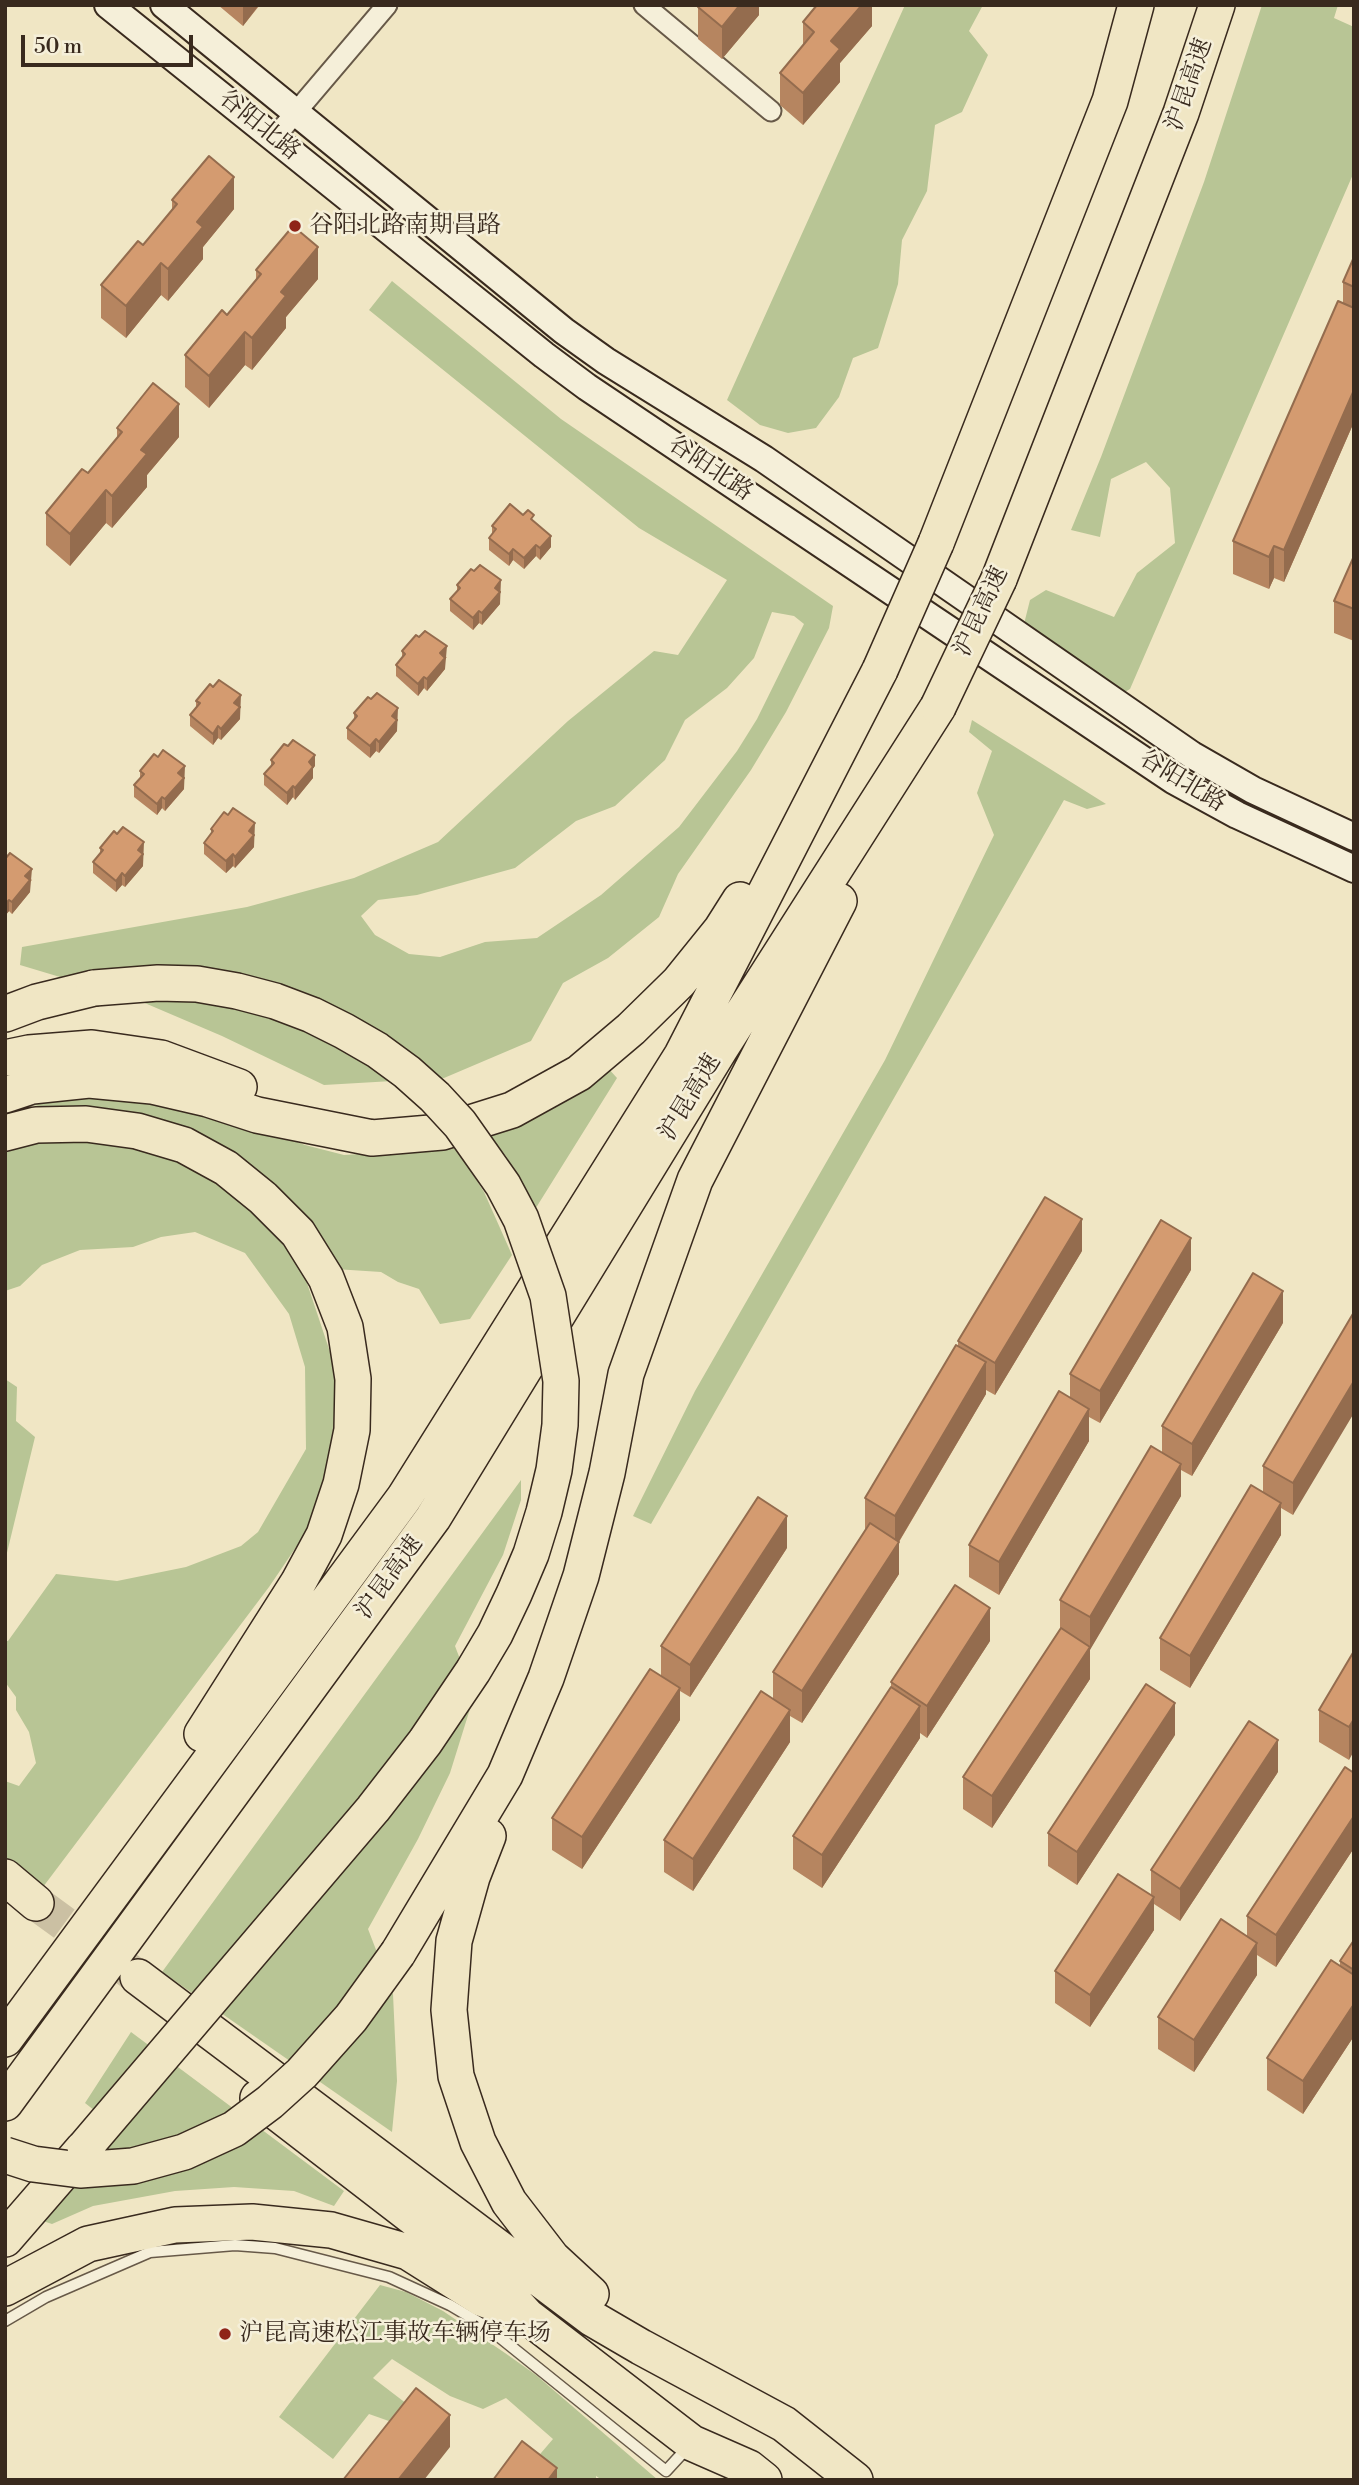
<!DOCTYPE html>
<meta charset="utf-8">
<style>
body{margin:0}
#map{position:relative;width:1359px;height:2485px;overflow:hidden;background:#f0e6c4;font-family:"Libre Bodoni",serif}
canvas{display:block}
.frame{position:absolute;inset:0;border:7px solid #392a1e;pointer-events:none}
.scale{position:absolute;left:21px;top:35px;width:172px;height:32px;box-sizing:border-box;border:4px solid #392a1e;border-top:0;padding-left:9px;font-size:21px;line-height:24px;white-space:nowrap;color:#392a1e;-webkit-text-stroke:5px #f5efd9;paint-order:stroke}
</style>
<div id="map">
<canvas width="1359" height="2485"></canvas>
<div class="frame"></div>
<div class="scale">50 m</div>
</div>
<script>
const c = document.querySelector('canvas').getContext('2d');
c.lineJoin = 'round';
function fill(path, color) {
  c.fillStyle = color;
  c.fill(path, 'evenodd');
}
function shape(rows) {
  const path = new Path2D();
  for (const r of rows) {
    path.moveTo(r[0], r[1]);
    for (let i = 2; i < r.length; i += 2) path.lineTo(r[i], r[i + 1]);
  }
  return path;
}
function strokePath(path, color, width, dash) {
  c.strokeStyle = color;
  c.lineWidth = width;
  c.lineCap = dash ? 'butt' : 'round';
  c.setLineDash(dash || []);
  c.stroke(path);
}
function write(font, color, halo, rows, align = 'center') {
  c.font = font + ' "Libre Bodoni","Noto Serif SC",serif';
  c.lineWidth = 5;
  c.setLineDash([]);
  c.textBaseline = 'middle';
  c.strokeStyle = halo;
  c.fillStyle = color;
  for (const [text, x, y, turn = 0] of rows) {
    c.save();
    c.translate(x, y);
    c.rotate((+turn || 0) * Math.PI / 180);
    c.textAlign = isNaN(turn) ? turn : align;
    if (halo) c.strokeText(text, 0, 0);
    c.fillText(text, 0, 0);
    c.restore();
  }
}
fill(shape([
 [905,5,983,5,969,31,988,55,962,112,935,125,927,191,902,240,898,284,878,348,853,358,839,397,816,428,788,433,760,425,727,400],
 [1262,5,1338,5,1334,18,1354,27,1354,172,1130,689,1118,696,1021,636,1030,600,1046,590,1114,617,1137,573,1175,543,1170,488,1146,462,1111,479,1100,537,1071,530,1101,457,1204,182],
 [392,281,561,419,833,606,829,628,786,712,751,770,678,874,659,917,608,958,563,983,531,1041,444,1078,324,1085,222,1036,140,1001,20,965,22,947,247,907,354,878,438,842,568,721,654,651,678,655,727,580,639,528,369,310],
 [772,612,794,616,804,624,757,719,737,751,679,827,601,895,537,938,485,942,440,957,409,954,375,935,361,916,378,900,417,895,515,868,576,821,615,806,665,760,685,720,727,688,754,658],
 [972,720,1106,804,1087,809,1064,800,651,1524,633,1516,695,1391,885,1060,994,835,977,793,992,751,969,732],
 [607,1067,617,1078,534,1211,506,1156,488,1134],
 [95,1089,238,1119,305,1145,344,1155,392,1152,443,1141,458,1151,484,1192,512,1255,470,1319,440,1324,419,1289,398,1282,381,1272,335,1269,288,1200,84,1112,10,1102],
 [51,1137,163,1150,224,1185,258,1212,285,1243,302,1268,333,1361,338,1398,339,1444,307,1531,269,1587,43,1887,5,1858,5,1781,19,1786,36,1763,29,1732,16,1710,16,1697,5,1682,5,1641,8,1641,56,1574,117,1581,186,1567,241,1546,258,1532,306,1449,305,1367,289,1314,245,1253,195,1232,161,1237,133,1247,80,1250,42,1265,20,1286,5,1291,5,1145],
 [5,1379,17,1387,16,1421,35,1437,5,1561],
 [521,1480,521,1500,503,1555,455,1646,474,1696,450,1773,418,1839,368,1929,393,1994,397,2081,392,2132,162,1972],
 [131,2032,344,2191,334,2206,294,2191,234,2187,175,2191,93,2206,52,2224,40,2220,114,2126,85,2103],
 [380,2285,406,2292,443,2311,505,2353,536,2375,658,2480,602,2480,596,2476,596,2480,545,2480,529,2467,553,2439,506,2398,483,2409,450,2396,392,2359,373,2378,407,2404,403,2426,369,2414,333,2459,279,2417]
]), '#b8c595');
strokePath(shape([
 [36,1903,135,1975]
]), '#cbc0a3', 35, [35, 18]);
const lane = shape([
 [5,2321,46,2297,150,2252,235,2245,275,2248,389,2277,450,2305,487,2327,666,2471,689,2446]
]);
const street = shape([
 [644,5,771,111],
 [274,138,387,5]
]);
const secondary = shape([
 [108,5,544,355,587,387,1173,780,1237,815,1354,869],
 [164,5,564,331,606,361,764,459,1192,755,1253,790,1354,837]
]);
const highway = shape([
 [936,543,1110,101,1136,5],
 [999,579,1181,113,1217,5],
 [5,1014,37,1002,94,988],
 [5,1058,29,1053,92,1048,161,1058,239,1087],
 [5,1095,32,1086,89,1080,152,1086,208,1099,257,1115,372,1138,442,1132,512,1110,579,1073,631,1029,679,982,721,930,740,900],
 [5,1133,36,1125,86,1124,137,1131,184,1145,226,1168,263,1198,298,1233,326,1278,345,1327,353,1379,352,1430,341,1484,324,1535,298,1583,202,1734],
 [488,1836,472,1877,454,1941,449,2010,456,2076,478,2142,509,2202,552,2258,591,2294],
 [5,1877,36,1903],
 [398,1953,505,1775,546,1678,581,1576,607,1473,626,1374,695,1180,839,901],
 [138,1977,593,2319,641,2347,784,2424,855,2480],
 [5,2039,404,1498,682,1055,880,670],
 [258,2098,493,2279,527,2316,692,2443,749,2468,764,2480],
 [5,2103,433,1518,720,1049,938,707],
 [5,2239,83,2149],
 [5,2288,88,2244,175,2225,252,2222,331,2230,408,2252,481,2298,508,2308]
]);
strokePath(lane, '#675948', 13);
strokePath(street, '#675948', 23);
strokePath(secondary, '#392a1e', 30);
strokePath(highway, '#392a1e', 38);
strokePath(lane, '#f5efd9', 10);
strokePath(street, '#f5efd9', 19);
strokePath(secondary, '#f5efd9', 26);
strokePath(highway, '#f0e6c4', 35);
const highwayBridge = shape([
 [880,670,936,543],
 [938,707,999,579],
 [85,2147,373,1809,425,1742,473,1671,495,1634,514,1594,531,1554,544,1512,554,1470,560,1425,561,1381,548,1296,521,1219,503,1185,460,1124,435,1097,407,1072,377,1050,344,1031,312,1015,275,1001,237,991,197,984,158,983,94,988],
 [5,2155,33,2164,80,2170,133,2166,184,2152,234,2129,270,2102,302,2073,351,2018,398,1953]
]);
strokePath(highwayBridge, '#392a1e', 38, []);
strokePath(highwayBridge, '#f0e6c4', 35);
fill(shape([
 [218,5,259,5,259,6,243,26],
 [759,5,759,15,722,59,698,39,698,7],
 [872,5,872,26,840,63,840,82,803,125,780,105,780,73,803,46,803,22],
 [172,200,234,209,203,247,203,259,168,301,161,295,126,338,101,318,101,285,143,245,172,210],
 [1354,257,1354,422,1284,582,1274,578,1269,589,1233,574,1233,541,1343,303,1343,282],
 [256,270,318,279,286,317,286,328,252,370,245,365,209,408,185,387,185,355,227,315,256,280],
 [117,428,179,437,147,475,147,487,112,528,106,523,70,566,46,545,46,513,88,473,117,438],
 [523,515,534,522,551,547,540,560,536,556,524,569,513,560,509,566,489,550,489,538,492,534,492,526],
 [1354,556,1354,641,1334,633,1334,601],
 [457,585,501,591,500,593,500,604,482,625,479,623,473,630,450,611,450,599,457,592],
 [402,651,447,657,445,659,445,669,427,691,424,688,418,696,396,676,396,665,402,657],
 [196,701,241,707,240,708,240,719,221,740,218,738,213,745,190,726,190,715,196,707],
 [354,713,398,719,397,721,397,731,379,753,376,751,370,758,347,739,347,728,354,719],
 [271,760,315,766,313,768,313,778,295,800,293,797,287,805,264,785,264,774,271,766],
 [140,771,185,777,184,779,184,789,165,811,162,808,157,815,134,797,134,785,140,778],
 [211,829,255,835,254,836,254,847,235,868,233,866,226,873,204,854,204,843,211,835],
 [100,848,144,854,143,855,143,866,125,887,122,885,116,892,93,873,93,862,100,854],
 [5,859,32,880,30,882,30,892,12,914,9,911,5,916],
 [1082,1251,995,1395,986,1390,986,1394,899,1542,899,1574,802,1723,790,1716,790,1742,693,1891,664,1872,664,1840,773,1698,773,1672,865,1530,865,1498,958,1346,958,1341],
 [1191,1270,1100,1423,1089,1417,1089,1441,999,1595,969,1577,969,1545,1070,1398,1070,1374],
 [1354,1312,1293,1515,1281,1508,1281,1535,1190,1688,1160,1670,1160,1638,1263,1492,1263,1466],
 [1283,1323,1192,1476,1181,1470,1181,1496,1090,1649,1090,1679,992,1828,963,1809,963,1777,1060,1629,1060,1600,1162,1453,1162,1426],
 [787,1548,690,1697,680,1691,680,1720,582,1869,552,1850,552,1818,661,1675,661,1646],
 [990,1641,927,1738,920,1733,920,1738,822,1888,793,1869,793,1836,891,1687,891,1682],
 [1354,1651,1349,1760,1319,1742,1319,1710],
 [1175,1735,1077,1885,1048,1866,1048,1833],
 [1278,1772,1180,1921,1154,1904,1154,1930,1090,2027,1055,2003,1055,1971,1151,1895,1151,1870],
 [1354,1773,1354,1848,1276,1967,1257,1955,1257,1975,1194,2072,1158,2049,1158,2017,1247,1936,1247,1916],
 [1354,1940,1354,2036,1303,2114,1267,2090,1267,2058,1340,1966,1340,1961]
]), '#b68560');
fill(shape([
 [243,5,259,5,243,26],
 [740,5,759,5,759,15,722,59,722,27],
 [860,5,872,5,872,26,840,63,840,82,803,125,803,93,831,41],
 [234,177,234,209,203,247,203,259,168,301,168,269,197,222],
 [318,247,318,279,286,317,286,328,252,370,252,338,281,292],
 [161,263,161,295,126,338,126,306],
 [245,332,245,365,209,408,209,376],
 [1354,390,1354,422,1284,582,1284,550],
 [179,404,179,437,147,475,147,487,112,528,112,496,141,450],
 [106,490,106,523,70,566,70,534],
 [551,536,551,547,540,560,540,548],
 [536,545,536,556,524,569,524,558],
 [1274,546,1274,578,1269,589,1269,557],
 [513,549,513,560,509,566,509,554],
 [501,580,500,604,482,625,482,613,495,588],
 [479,611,479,623,473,630,473,618],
 [447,646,445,669,427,691,427,679,440,653],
 [424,677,424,688,418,696,418,684],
 [241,695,240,719,221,740,221,729,234,703],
 [398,708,397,731,379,753,379,742,392,716],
 [218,726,218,738,213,745,213,734],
 [376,739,376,751,370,758,370,746],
 [315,755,315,766,313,768,313,778,295,800,295,788,309,762],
 [185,766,184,789,165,811,165,799,178,773],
 [293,786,293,797,287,805,287,793],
 [162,797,162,808,157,815,157,804],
 [255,823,254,847,235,868,235,857,249,831],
 [144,842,143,866,125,887,125,876,138,850],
 [233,854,233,866,226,873,226,861],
 [32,869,30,892,12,914,12,902,25,876],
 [122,873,122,885,116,892,116,881],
 [9,900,9,911,5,916,5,904],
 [1082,1219,1082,1251,995,1395,995,1363],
 [1191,1238,1191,1270,1100,1423,1100,1391],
 [1283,1291,1283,1323,1192,1476,1192,1444],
 [986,1362,986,1394,895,1548,895,1516],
 [1354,1381,1354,1413,1293,1515,1293,1483],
 [1089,1409,1089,1441,999,1595,999,1562],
 [1181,1464,1181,1496,1090,1650,1090,1617],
 [1281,1503,1281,1535,1190,1688,1190,1656],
 [787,1516,787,1548,690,1697,690,1665],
 [899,1542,899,1574,802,1723,802,1691],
 [990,1608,990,1641,927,1738,927,1706],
 [1090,1647,1090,1679,992,1828,992,1796],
 [680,1688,680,1720,582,1869,582,1837],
 [1175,1703,1175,1735,1077,1885,1077,1852],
 [920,1706,920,1738,822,1888,822,1855],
 [790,1710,790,1742,693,1891,693,1859],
 [1354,1719,1354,1751,1349,1760,1349,1727],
 [1278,1740,1278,1772,1180,1921,1180,1889],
 [1354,1816,1354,1848,1276,1967,1276,1935],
 [1154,1897,1154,1930,1090,2027,1090,1995],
 [1257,1943,1257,1975,1194,2072,1194,2040],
 [1354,2004,1354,2036,1303,2114,1303,2081],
 [450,2415,450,2447,424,2480,398,2480],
 [557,2468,557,2480,548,2480]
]), '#946c4e');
const building = shape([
 [699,5,740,5,722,27,698,7,699,5],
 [817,5,862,5,831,41,840,49,803,93,780,73,814,32,803,22,817,5],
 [209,156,234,177,197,222,203,227,168,269,161,263,126,306,101,285,138,241,143,245,177,204,172,200,209,156],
 [293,226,318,247,281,292,286,296,252,338,245,332,209,376,185,355,222,310,227,315,261,274,256,270,293,226],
 [1354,257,1354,287,1343,282,1354,257],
 [1338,301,1354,308,1354,390,1284,550,1274,546,1269,557,1233,541,1338,301],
 [153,383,179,404,141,450,147,454,112,496,106,490,70,534,46,513,82,469,88,473,122,432,117,428,153,383],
 [510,504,523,515,528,510,534,515,531,519,551,536,540,548,536,545,524,558,513,549,509,554,489,538,496,529,492,526,510,504],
 [1354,556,1354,609,1334,601,1354,556],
 [480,565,501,580,495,588,500,592,482,613,479,611,473,618,450,599,460,588,457,585,471,569,474,571,480,565],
 [425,631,447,646,440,653,445,658,427,679,424,677,418,684,396,665,405,654,402,651,416,635,419,637,425,631],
 [219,680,241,695,234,703,240,707,221,729,218,726,213,734,190,715,200,703,196,701,210,684,213,687,219,680],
 [377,693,398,708,392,716,397,720,379,742,376,739,370,746,347,728,357,716,354,713,368,697,371,699,377,693],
 [293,740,315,755,309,762,313,767,295,788,293,786,287,793,264,774,274,763,271,760,284,744,288,746,293,740],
 [163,750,185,766,178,773,184,778,165,799,162,797,157,804,134,785,144,774,140,771,154,754,158,757,163,750],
 [233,808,255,823,249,831,254,835,235,857,233,854,226,861,204,843,213,831,211,829,224,812,228,815,233,808],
 [123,827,144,842,138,850,143,854,125,876,122,873,116,881,93,862,103,850,100,848,114,831,117,834,123,827],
 [10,853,32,869,25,876,30,880,12,902,9,900,5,904,5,859,10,853],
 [1045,1197,1082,1219,995,1363,958,1341,1045,1197],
 [1161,1220,1191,1238,1100,1391,1070,1374,1161,1220],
 [1253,1273,1283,1291,1192,1444,1162,1426,1253,1273],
 [1354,1312,1354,1381,1293,1483,1263,1466,1354,1312],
 [956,1345,986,1362,895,1516,865,1498,956,1345],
 [1059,1391,1089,1409,999,1562,969,1545,1059,1391],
 [1151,1446,1181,1464,1090,1617,1060,1600,1151,1446],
 [1251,1485,1281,1503,1190,1656,1160,1638,1251,1485],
 [758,1497,787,1516,690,1665,661,1646,758,1497],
 [870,1523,899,1542,802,1691,773,1672,870,1523],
 [955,1585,990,1608,927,1706,891,1682,955,1585],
 [1061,1628,1090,1647,992,1796,963,1777,1061,1628],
 [1354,1651,1354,1719,1349,1727,1319,1710,1354,1651],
 [650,1669,680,1688,582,1837,552,1818,650,1669],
 [1146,1684,1175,1703,1077,1852,1048,1833,1146,1684],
 [891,1687,920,1706,822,1855,793,1836,891,1687],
 [761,1691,790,1710,693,1859,664,1840,761,1691],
 [1249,1721,1278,1740,1180,1889,1151,1870,1249,1721],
 [1345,1767,1354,1773,1354,1816,1276,1935,1247,1916,1345,1767],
 [1118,1874,1154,1897,1090,1995,1055,1971,1118,1874],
 [1221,1919,1257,1943,1194,2040,1158,2017,1221,1919],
 [1354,1940,1354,1970,1340,1961,1354,1940],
 [1331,1960,1354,1975,1354,2004,1303,2081,1267,2058,1331,1960],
 [416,2388,450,2415,398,2480,343,2480,416,2388],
 [522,2441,557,2468,548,2480,493,2480,522,2441]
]);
fill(building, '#d49b70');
strokePath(building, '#946c4e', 2);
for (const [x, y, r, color] of [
 [295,226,7,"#8f2418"],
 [225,2334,7,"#8f2418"]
]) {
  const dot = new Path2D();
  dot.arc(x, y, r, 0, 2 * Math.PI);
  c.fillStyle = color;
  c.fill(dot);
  strokePath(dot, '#f5efd9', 2.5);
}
write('24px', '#392a1e', '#f5efd9', [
 ["沪昆高速",1190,85,-71],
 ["谷阳北路",259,126,39],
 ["谷阳北路",710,469,34],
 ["沪昆高速",982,612,-65],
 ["谷阳北路",1182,782,31],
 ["沪昆高速",691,1098,-59],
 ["沪昆高速",390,1578,-54]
]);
write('24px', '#392a1e', '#f5efd9', [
 ["谷阳北路南期昌路",309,226],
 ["沪昆高速松江事故车辆停车场",239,2334]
], 'left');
</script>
